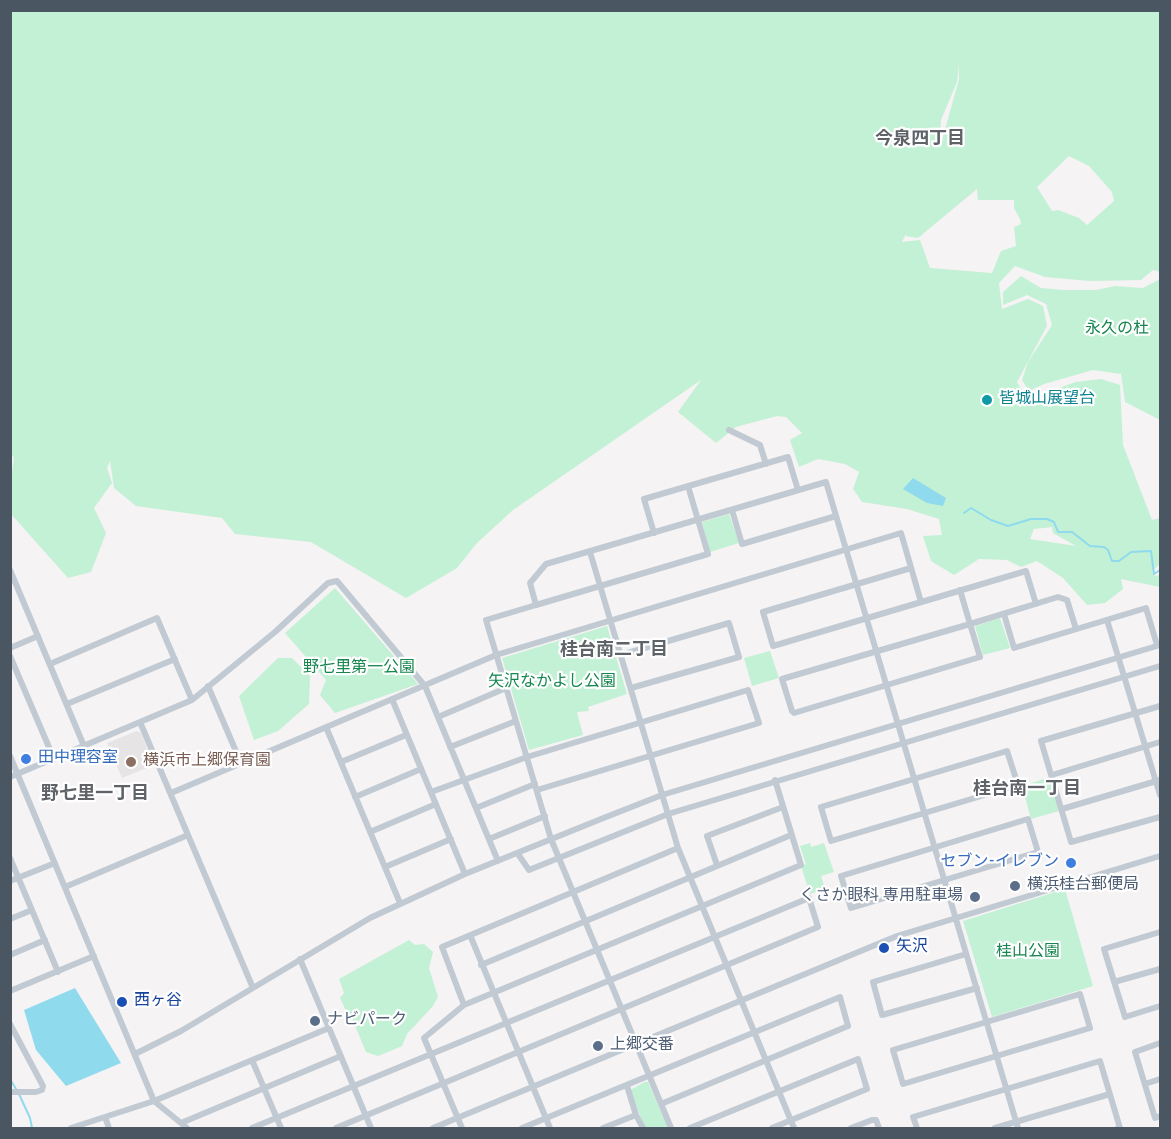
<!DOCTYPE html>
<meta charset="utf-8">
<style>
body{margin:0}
#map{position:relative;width:1171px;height:1139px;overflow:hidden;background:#f5f3f3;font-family:Overpass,sans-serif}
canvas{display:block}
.frame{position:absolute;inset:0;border:12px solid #4a5661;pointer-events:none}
</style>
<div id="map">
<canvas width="1171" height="1139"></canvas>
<div class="frame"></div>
</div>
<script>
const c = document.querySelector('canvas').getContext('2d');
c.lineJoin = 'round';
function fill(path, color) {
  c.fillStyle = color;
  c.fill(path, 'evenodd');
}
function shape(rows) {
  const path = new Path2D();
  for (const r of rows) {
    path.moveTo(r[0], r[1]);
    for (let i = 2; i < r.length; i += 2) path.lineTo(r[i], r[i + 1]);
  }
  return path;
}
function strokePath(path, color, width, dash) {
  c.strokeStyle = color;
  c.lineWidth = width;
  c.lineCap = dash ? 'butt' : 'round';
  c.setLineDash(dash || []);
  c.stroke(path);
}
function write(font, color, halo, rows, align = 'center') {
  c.font = font + ' Overpass,"Noto Sans JP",sans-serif';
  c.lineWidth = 4.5;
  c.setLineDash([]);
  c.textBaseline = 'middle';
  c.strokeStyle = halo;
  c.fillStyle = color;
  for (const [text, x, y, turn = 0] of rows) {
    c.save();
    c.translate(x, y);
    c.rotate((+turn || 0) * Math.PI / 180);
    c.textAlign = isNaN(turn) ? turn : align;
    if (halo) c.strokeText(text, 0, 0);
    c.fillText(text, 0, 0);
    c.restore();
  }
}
fill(shape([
 [137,731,141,733,154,765,122,778,107,743]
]), '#e6e4e5');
fill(shape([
 [10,11,1160,11,1160,272,1153,270,1141,280,1090,281,1045,277,1015,266,999,283,1002,309,1028,299,1043,306,1047,326,1017,382,1027,399,1076,382,1101,379,1120,385,1123,445,1152,520,1160,518,1160,564,1152,571,1155,576,1160,575,1160,587,1121,579,1123,589,1105,603,1087,605,1063,578,1037,561,1021,567,1007,560,979,559,954,575,931,561,923,536,942,535,939,519,907,509,862,502,853,489,859,472,845,464,818,459,799,467,790,440,802,433,786,417,777,416,736,427,716,443,678,412,701,380,513,510,477,543,457,568,406,598,311,542,235,534,222,518,136,506,114,488,110,461,107,468,112,483,94,508,106,533,91,572,68,578,11,514,11,480,14,457,10,455],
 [959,65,959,79,940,148,941,120,957,82],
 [1069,156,1089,166,1112,192,1114,201,1087,225,1079,218,1058,210,1052,211,1037,187],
 [977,189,978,200,1014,200,1014,208,1020,219,1021,224,1014,227,1016,246,1001,251,992,273,930,268,920,240,902,242,906,234,906,236,918,238],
 [1052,527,1053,533,1076,546,1030,539,1034,529],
 [1021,276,1041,288,1064,290,1096,290,1115,286,1143,288,1160,279,1160,420,1125,402,1121,374,1093,370,1044,384,1029,391,1022,380,1028,362,1052,325,1046,304,1027,295,1003,305,1003,292],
 [729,514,739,543,710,552,702,522],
 [335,588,418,684,335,713,320,695,326,680,285,633],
 [1000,618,1010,648,983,655,975,626],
 [607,626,627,694,588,707,589,711,577,712,583,735,529,750,502,658],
 [770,651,779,678,752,686,744,658],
 [278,658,292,658,310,676,309,704,278,731,254,740,239,696],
 [1050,777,1059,811,1031,819,1022,786],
 [810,843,811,847,824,843,834,872,821,876,825,889,810,894,801,866,806,864,800,846],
 [1065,889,1093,986,992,1017,963,921],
 [409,940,415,945,424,944,433,952,429,968,438,997,433,1006,407,1034,402,1046,378,1056,366,1052,351,1016,347,1013,340,998,344,993,339,979],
 [645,1082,648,1082,668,1128,645,1128,630,1090]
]), '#c3f1d5');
fill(shape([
 [913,478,946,498,943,506,927,503,903,489],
 [75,988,121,1063,66,1086,36,1050,24,1010]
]), '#90daee');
strokePath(shape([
 [964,513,971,508,991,520,1008,526,1031,519,1047,519,1054,522,1058,532,1072,532,1090,546,1104,547,1108,550,1112,561,1119,561,1131,552,1151,551,1154,574,1160,570],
 [10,1079,16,1089],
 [19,1094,30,1118,32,1128]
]), '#90daee', 2);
strokePath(shape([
 [729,430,760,445,766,464],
 [732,510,742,544,836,516],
 [654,533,644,499,788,457,798,490],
 [590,552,678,848,794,1128],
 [911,568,763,612,773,646,1026,571,1036,604],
 [10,570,84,746],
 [960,590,970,624,980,657,794,713,792,711,782,679,970,624,1058,597,1067,600,1076,629],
 [536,605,708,554,688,486],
 [1004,614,1014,648,1146,608,1157,645],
 [1107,620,1160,795],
 [10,648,38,636],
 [621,655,729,623,739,657,631,688],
 [10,656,54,759],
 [50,664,157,618,192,700],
 [208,686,241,763],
 [392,699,465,874],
 [67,704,175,659],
 [1160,706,1041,741,1071,842,1160,817],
 [438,717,506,688],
 [140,722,253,988],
 [326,727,400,903],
 [450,747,516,721],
 [1007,751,1018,785,831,841,821,807,1007,751],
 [10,756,154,1101,187,1128],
 [341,762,406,735],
 [1052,775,1160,742],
 [10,777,192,700,275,632,328,583,337,581,425,686,498,861],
 [431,792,527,757,748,690,759,723,537,790],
 [171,793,496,655,901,533,921,602],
 [355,797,421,769],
 [476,808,535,784],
 [1062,809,1160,780],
 [1028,819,1038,852,851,908,841,876,1028,819],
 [370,832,436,804],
 [489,839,545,816],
 [518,854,529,870,668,814,1160,666],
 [10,858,58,972],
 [717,865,707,836,783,807],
 [385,867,451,839],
 [10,881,55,863],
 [65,887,188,835],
 [10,919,32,910],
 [1160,932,1104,949,1125,1017,1160,1006],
 [470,935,550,1128],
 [966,954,873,982,882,1015,977,988],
 [10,955,45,940],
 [300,959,371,1128],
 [481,965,791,835],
 [1114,982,1160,969],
 [10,991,94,956],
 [1080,994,1090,1028,903,1084,893,1050,1080,994],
 [464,1005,801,865,775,780],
 [10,1024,43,1086,42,1090,36,1092,10,1092],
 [1160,1043,1135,1052,1155,1118,1160,1116],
 [135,1054,181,1031,370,918,465,874,601,819,662,795,1160,645],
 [252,1060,281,1128],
 [1145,1084,1160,1079],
 [627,1086,636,1115],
 [105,1117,109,1128],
 [181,1123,341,1056],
 [71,1128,154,1101,329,1028],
 [252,1128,809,898,818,927,336,1128],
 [433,1128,897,936,1160,856],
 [462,1128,424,1038,464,1005,442,947,678,848],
 [522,1128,840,997,848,1026,661,1104],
 [603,1128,636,1115,643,1128],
 [671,1128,551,839,486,620,536,605,530,583,546,564,826,482,1018,1128],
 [690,1128,858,1059,867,1089,772,1128],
 [851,1128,872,1120,876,1120,879,1128],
 [917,1128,913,1117,1100,1061,1120,1128,1118,1128],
 [995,1128,1110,1094]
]), '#c1cad2', 6);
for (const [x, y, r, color] of [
 [987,400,6,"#0f9aa8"],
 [26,759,6,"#3f7fe0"],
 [131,762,6,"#8d6e63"],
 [1071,863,6,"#3f7fe0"],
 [1015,886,6,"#5c6f8a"],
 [975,897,6,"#5c6f8a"],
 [884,948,6,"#1a4fb4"],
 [122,1002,6,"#1a4fb4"],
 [315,1021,6,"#5c6f8a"],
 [598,1046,6,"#5c6f8a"]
]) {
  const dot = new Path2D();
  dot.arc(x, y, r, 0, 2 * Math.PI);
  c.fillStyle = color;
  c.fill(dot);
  strokePath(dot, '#fff', 2);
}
write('16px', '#17864f', '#fff', [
 ["永久の杜",1117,330],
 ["野七里第一公園",359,669],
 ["矢沢なかよし公園",552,683],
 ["桂山公園",1028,953]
]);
write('16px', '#0d838f', '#fff', [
 ["皆城山展望台",999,400]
], 'left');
write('16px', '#366cbe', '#fff', [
 ["田中理容室",38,759],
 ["セブン-イレブン",1059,863,"right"]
], 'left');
write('16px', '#785e54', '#fff', [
 ["横浜市上郷保育園",143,762]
], 'left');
write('16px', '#4e5e75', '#fff', [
 ["横浜桂台郵便局",1027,886],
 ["くさか眼科 専用駐車場",963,897,"right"],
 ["ナビパーク",327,1021],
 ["上郷交番",610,1046]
], 'left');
write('16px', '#164399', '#fff', [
 ["矢沢",896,948],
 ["西ヶ谷",134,1002]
], 'left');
write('bold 18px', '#5f6368', '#fff', [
 ["今泉四丁目",920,140],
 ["桂台南二丁目",614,651],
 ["桂台南一丁目",1027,790],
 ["野七里一丁目",95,795]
]);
</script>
